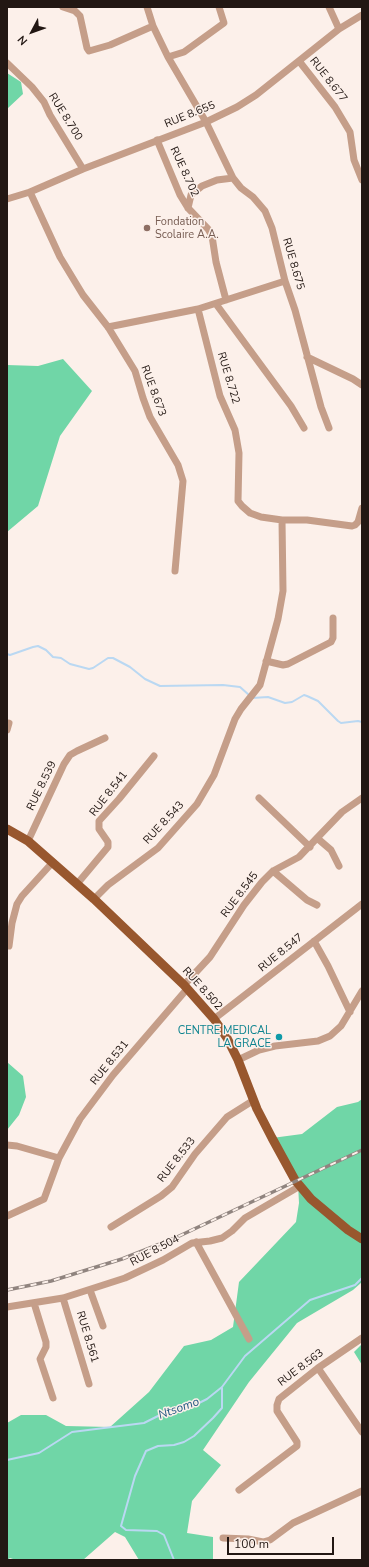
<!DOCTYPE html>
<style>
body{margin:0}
#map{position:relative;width:369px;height:1567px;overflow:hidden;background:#fcf0ea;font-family:"Nunito Sans",sans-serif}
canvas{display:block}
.frame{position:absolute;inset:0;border:8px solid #221713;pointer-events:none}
.north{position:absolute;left:12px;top:12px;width:40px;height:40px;-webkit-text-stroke:3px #fcf0ea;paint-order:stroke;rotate:229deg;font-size:11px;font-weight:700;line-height:16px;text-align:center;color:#221713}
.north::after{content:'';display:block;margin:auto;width:14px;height:18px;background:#221713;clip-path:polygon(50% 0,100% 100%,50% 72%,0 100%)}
.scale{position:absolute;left:227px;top:1537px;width:107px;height:18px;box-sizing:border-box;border:2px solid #221713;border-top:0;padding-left:5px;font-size:12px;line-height:14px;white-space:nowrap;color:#221713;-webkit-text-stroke:3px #fcf0ea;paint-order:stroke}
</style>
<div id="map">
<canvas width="369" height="1567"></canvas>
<div class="frame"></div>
<div class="north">N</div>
<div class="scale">100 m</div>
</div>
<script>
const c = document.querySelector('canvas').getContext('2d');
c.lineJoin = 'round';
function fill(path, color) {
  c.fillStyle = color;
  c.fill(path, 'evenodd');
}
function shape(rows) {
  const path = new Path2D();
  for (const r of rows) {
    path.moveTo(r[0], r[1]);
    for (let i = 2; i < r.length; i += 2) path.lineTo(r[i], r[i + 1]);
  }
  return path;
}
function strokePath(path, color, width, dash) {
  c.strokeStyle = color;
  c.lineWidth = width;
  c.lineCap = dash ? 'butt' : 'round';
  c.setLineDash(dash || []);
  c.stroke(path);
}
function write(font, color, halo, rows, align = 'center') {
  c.font = font + ' "Nunito Sans",sans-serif';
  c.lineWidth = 3;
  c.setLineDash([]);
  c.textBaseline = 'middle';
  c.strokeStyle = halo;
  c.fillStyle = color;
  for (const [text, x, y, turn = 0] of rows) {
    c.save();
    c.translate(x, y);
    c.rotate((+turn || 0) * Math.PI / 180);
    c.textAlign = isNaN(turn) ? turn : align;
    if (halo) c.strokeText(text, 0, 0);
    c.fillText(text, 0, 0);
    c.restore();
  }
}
fill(shape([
 [7,73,21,82,23,94,7,109],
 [63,359,92,391,60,436,38,506,7,532,7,365,38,366],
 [7,1062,23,1076,26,1097,19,1115,7,1130],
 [362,1099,362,1282,353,1290,297,1323,249,1382,203,1450,221,1465,192,1501,187,1533,213,1537,213,1560,139,1560,125,1537,115,1532,83,1560,16,1560,10,1558,7,1560,7,1487,8,1484,7,1483,7,1423,21,1415,46,1415,66,1426,110,1427,149,1392,184,1346,211,1340,233,1327,239,1282,296,1222,299,1203,298,1184,272,1138,302,1134,337,1107,358,1102],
 [362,1344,362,1365,354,1352]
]), '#70d6a7');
strokePath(shape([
 [7,654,10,655,33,647,38,646,46,650,53,657,61,658,70,664,89,669,93,668,108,658,113,658,130,667,145,679,160,686,223,685,240,687,249,695],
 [252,698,268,697,285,703,292,702,304,695,307,696,318,701,338,721,341,723,358,721,362,722],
 [7,1460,39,1453,72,1432,144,1423,164,1413,187,1409,207,1399,222,1387,245,1356,310,1300,355,1285,362,1278],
 [174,1560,164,1535,157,1531,126,1530,121,1526,135,1476,146,1451,158,1446,174,1445,184,1442,194,1436,213,1418,222,1408,222,1388]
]), '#bad8f2', 2);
strokePath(shape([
 [63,7,75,11,80,16,87,48,89,51,110,45,153,26],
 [147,7,153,26,168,57],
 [219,7,224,23,184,52,168,57,206,122,233,178,241,188,253,197,265,211,272,228,285,281,295,310,321,407,329,428],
 [329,7,339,29],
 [299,61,335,107,350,132,354,160,362,180],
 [7,63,32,87,44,102,50,115,83,169],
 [157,140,180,195,188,208,208,229,212,236,216,262,226,300],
 [30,192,60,257,83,295,108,327,135,371,143,398,150,417,178,465,183,481,175,571],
 [7,199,30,192,83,169,206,122,237,107,256,95,339,29,362,15],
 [188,208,191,195,202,186,217,180,233,178],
 [216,304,291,406,304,428],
 [108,327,198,309,285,281],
 [307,357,353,379,362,385],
 [282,520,307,520,352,526,355,525,358,522,362,508],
 [266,661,283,665,288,664,331,642,333,638,333,618],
 [7,730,9,723],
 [259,798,310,847],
 [317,838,342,812,362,798],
 [28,841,64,764,70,755,77,751,105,738],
 [273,871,307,900,317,905],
 [77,884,108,847,108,842,99,829,99,821,119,799,154,756],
 [94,899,108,885,158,848,197,804,214,775,235,719,241,709,260,685,278,619,283,591,282,520,261,517,250,513,242,506,238,501,239,453,235,430,220,396,198,309],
 [314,941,328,966,350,1012],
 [9,946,12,923,17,904,22,896,53,862],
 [184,985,210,957,244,905,262,882,273,871,299,857,317,838,331,850,339,866],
 [214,1019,362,904],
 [238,1060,259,1050,275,1046,318,1041,330,1036,341,1026,362,991],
 [7,1145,17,1146,59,1158],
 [7,1216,44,1199,59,1158,80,1119,113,1075,187,989],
 [111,1227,161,1196,172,1187,195,1154,227,1117,254,1100],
 [196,1242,249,1339],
 [90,1290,103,1326],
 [63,1298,89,1384],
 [34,1303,46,1342,46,1347,40,1359,53,1398],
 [7,1307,63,1298,125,1278,163,1260,192,1243,210,1241,222,1238,232,1231,245,1218,300,1186],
 [318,1368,362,1432],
 [239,1490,297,1446,297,1442,277,1411,277,1405,279,1399,318,1368,362,1338],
 [223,1538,248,1539,263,1542,270,1540,293,1523,362,1491]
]), '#c59e89', 7);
strokePath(shape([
 [7,829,28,841,94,899,184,985,214,1019,227,1038,238,1060,257,1109,272,1138,295,1180,311,1199,348,1230,362,1239]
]), '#98572e', 9);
const rail = shape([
 [7,1290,51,1281,122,1259,175,1238,362,1150]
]);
strokePath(rail, '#90847f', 3.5);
strokePath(rail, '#fcf0ea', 2, [6]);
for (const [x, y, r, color] of [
 [147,228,4,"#8d6e63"],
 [279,1037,4,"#0f9aa8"]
]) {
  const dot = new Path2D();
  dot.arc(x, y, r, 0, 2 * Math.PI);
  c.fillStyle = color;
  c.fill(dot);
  strokePath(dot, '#fcf0ea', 1.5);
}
write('11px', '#221713', '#fcf0ea', [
 ["RUE 8.677",328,80,52],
 ["RUE 8.655",190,115,-22],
 ["RUE 8.700",65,117,58],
 ["RUE 8.702",184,172,65],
 ["RUE 8.675",293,264,74],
 ["RUE 8.722",228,378,73],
 ["RUE 8.673",153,391,70],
 ["RUE 8.539",42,786,-64],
 ["RUE 8.541",109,794,-52],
 ["RUE 8.543",164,823,-47],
 ["RUE 8.545",240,895,-53],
 ["RUE 8.547",281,953,-39],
 ["RUE 8.502",202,989,48],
 ["RUE 8.531",110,1063,-51],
 ["RUE 8.533",177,1160,-52],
 ["RUE 8.504",155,1251,-28],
 ["RUE 8.561",87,1337,73],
 ["RUE 8.563",301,1368,-37]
]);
write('11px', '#785e54', '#fcf0ea', [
 ["Fondation",155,222],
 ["Scolaire A.A.",155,235]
], 'left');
write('11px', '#0d838f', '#fcf0ea', [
 ["CENTRE MEDICAL",271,1031],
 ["LA GRACE",271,1044]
], 'right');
write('italic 12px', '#1e5680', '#fcf0ea', [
 ["Ntsomo",179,1409,-20]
]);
</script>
